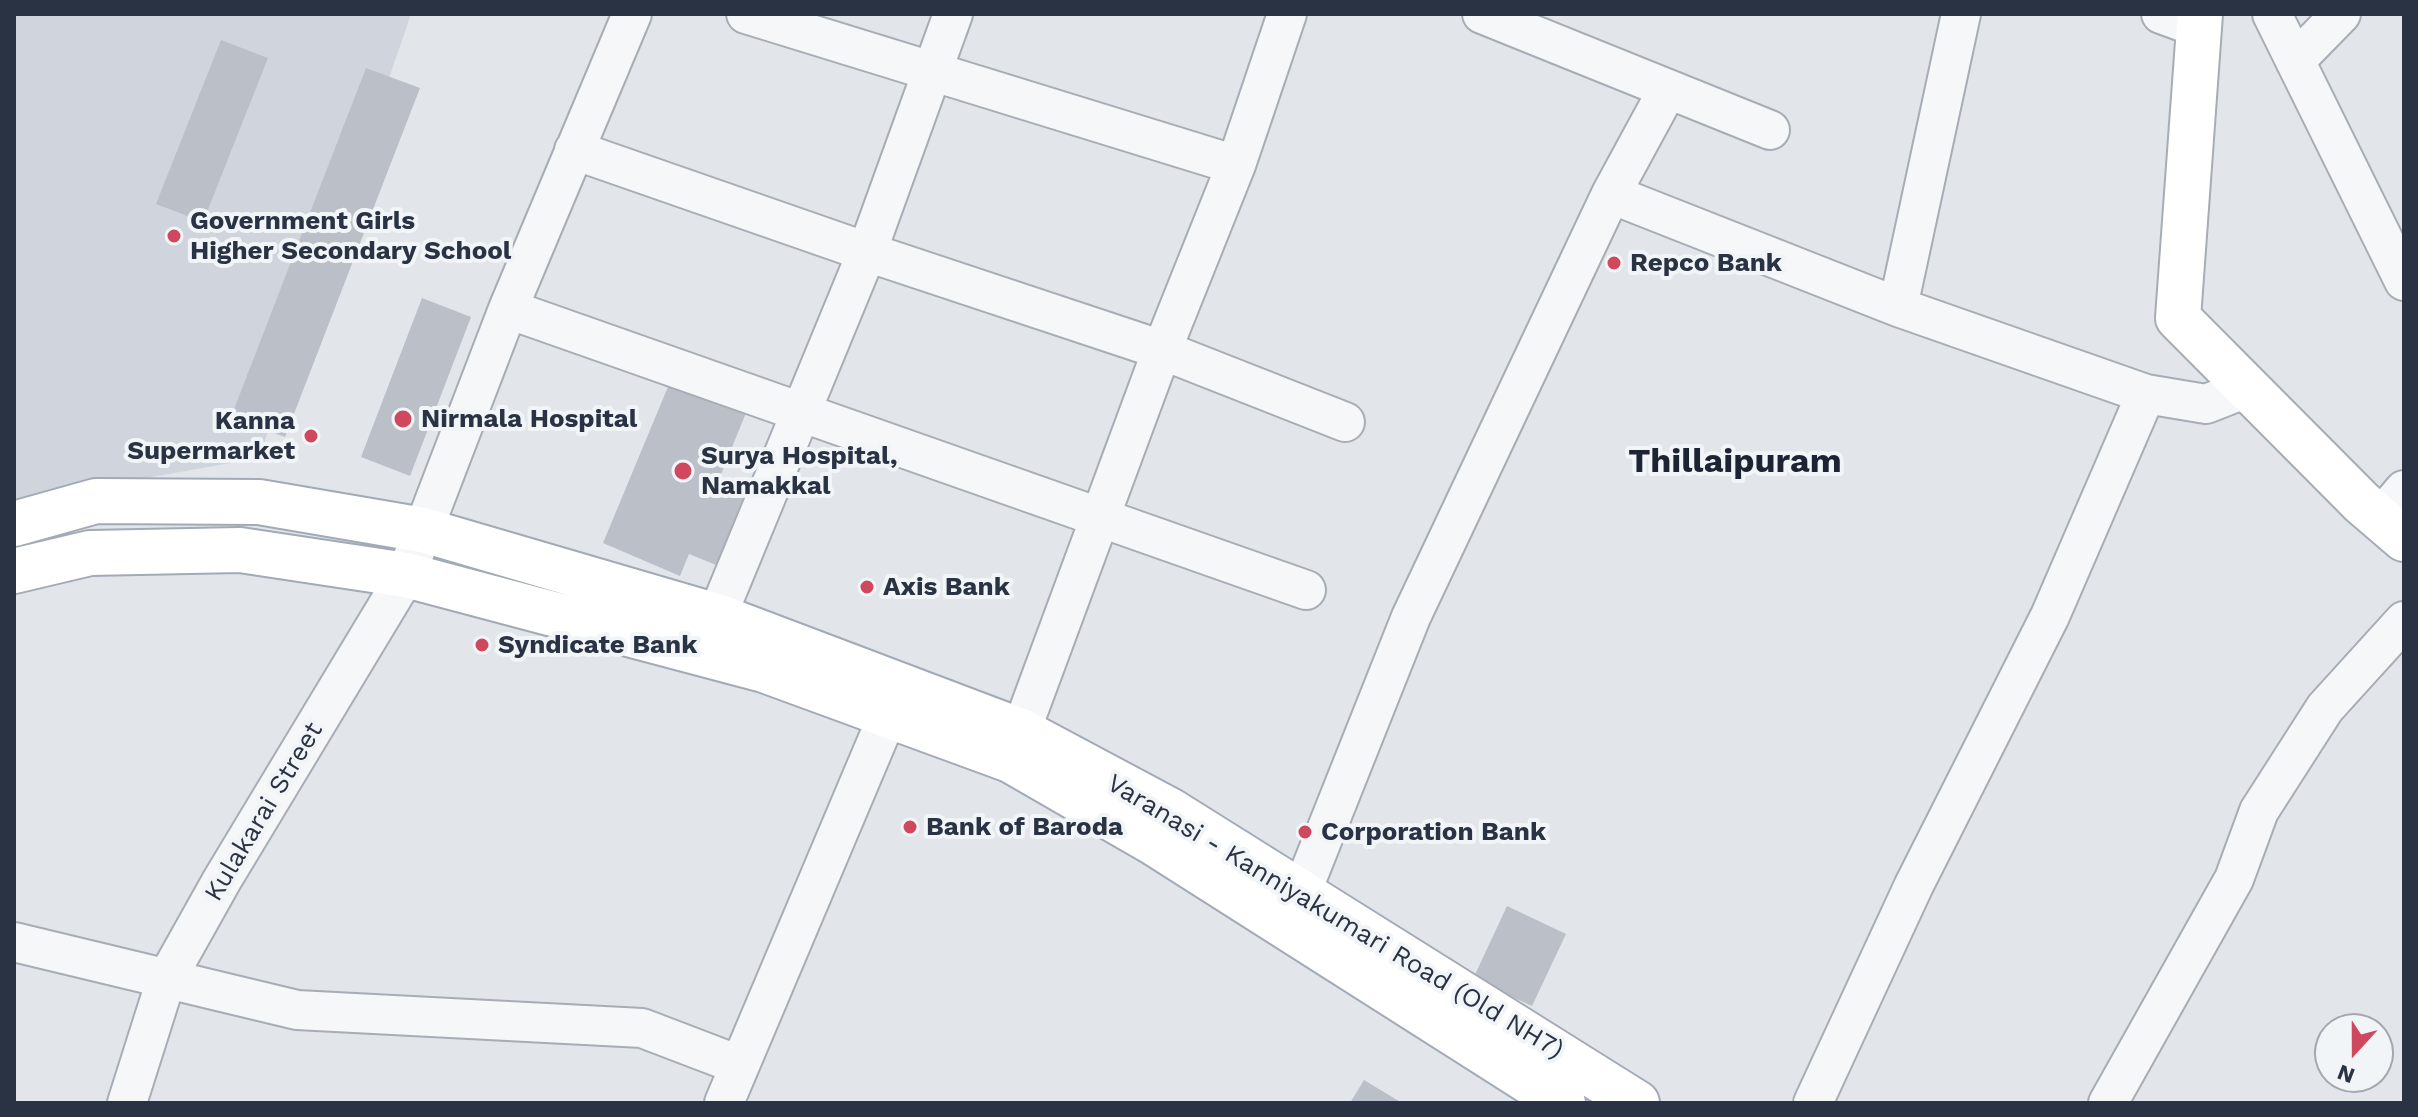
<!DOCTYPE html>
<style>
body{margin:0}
#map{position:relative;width:2418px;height:1117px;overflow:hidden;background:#e2e6eb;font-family:"Work Sans",sans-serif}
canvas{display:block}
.frame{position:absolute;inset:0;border:16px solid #2a3343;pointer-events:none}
.north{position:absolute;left:2314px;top:1013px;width:80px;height:80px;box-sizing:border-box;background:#f2f5f8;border:2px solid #a2a7b0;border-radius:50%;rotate:201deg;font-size:22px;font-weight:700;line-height:32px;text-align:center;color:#2a3343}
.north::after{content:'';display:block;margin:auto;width:28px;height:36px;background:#cf485d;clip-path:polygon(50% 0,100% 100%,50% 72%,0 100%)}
</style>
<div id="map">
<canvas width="2418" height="1117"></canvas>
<div class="frame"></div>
<div class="north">N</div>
</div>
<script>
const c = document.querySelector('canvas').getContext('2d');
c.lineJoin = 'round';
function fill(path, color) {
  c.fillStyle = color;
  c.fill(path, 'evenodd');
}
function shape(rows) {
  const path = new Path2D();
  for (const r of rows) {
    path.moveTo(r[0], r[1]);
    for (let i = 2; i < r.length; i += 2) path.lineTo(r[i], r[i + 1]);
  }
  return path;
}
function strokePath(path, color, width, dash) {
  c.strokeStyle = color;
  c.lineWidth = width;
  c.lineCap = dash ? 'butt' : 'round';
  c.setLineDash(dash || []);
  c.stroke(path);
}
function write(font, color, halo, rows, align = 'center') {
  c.font = font + ' "Work Sans",sans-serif';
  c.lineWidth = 8;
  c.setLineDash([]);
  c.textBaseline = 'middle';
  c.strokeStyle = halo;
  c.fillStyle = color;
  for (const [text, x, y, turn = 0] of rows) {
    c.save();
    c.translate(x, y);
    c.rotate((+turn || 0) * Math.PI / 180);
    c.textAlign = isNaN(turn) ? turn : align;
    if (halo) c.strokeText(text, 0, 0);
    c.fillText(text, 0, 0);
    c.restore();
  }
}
fill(shape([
 [14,14,411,14,259,458,33,498,14,505]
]), '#d0d5dd');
fill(shape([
 [221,40,268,58,203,222,156,204],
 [366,68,420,88,285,437,231,417],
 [422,298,471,317,410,476,361,457],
 [672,377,748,408,717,484,744,496,716,565,689,554,680,576,603,543],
 [1507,906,1566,934,1532,1006,1473,979],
 [1364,1080,1402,1103,1350,1103]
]), '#babfc8');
const street = shape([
 [746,14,1236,165],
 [1482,14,1770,130],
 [1961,14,1898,307,2146,394,2206,404,2247,388],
 [2161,14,2199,28],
 [2272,14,2404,281],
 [2295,61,2341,14],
 [574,150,867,252,1162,350,1345,422],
 [1611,194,1668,89],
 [508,309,1306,590],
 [2380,518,2404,490],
 [717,616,867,252,953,14],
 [1021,731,1162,350,1236,165,1287,14],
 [1302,891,1411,617,1611,194,1898,307],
 [14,942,297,1010,642,1028,739,1065],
 [127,1103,166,980,222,880,406,575,508,309,632,14],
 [724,1103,888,715],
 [1813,1103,1914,885,2050,616,2146,394],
 [2108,1103,2234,879,2259,811,2325,708,2404,621]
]);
const secondary = shape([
 [2200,14,2178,318,2362,503,2404,539]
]);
const primary = shape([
 [14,524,96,501,259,502,423,530,717,616,1021,731,1171,811,1637,1103],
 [14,571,90,553,240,550,406,575,764,670,1010,760,1154,843,1563,1103]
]);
strokePath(street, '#a7adb5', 42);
strokePath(secondary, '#a7adb5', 48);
strokePath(primary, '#a2aab6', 48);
strokePath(street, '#f5f7f9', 38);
strokePath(secondary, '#fff', 44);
strokePath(primary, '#fff', 44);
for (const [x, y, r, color] of [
 [174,236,8,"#cf485d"],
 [1614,263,8,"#cf485d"],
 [403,419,10,"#cf485d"],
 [311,436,8,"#cf485d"],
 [683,471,10,"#cf485d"],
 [867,587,8,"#cf485d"],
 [482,645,8,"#cf485d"],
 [910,827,8,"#cf485d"],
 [1305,832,8,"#cf485d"]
]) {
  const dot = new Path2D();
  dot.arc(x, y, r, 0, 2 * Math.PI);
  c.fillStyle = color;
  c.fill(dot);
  strokePath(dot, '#f2f5f8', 3);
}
write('bold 26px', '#2a3343', '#f2f5f8', [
 ["Government Girls",190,221],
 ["Higher Secondary School",190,251],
 ["Repco Bank",1630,263],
 ["Nirmala Hospital",421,419],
 ["Kanna",295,421,"right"],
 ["Supermarket",295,451,"right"],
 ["Surya Hospital,",701,456],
 ["Namakkal",701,486],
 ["Axis Bank",883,587],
 ["Syndicate Bank",498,645],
 ["Bank of Baroda",926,827],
 ["Corporation Bank",1321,832]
], 'left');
write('26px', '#2a3343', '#f2f5f8', [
 ["Kulakarai Street",264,812,-59],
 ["Varanasi - Kanniyakumari Road (Old NH7)",1335,917,31]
]);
write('bold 34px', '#1c2434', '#f2f5f8', [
 ["Thillaipuram",1735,462]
]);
</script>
